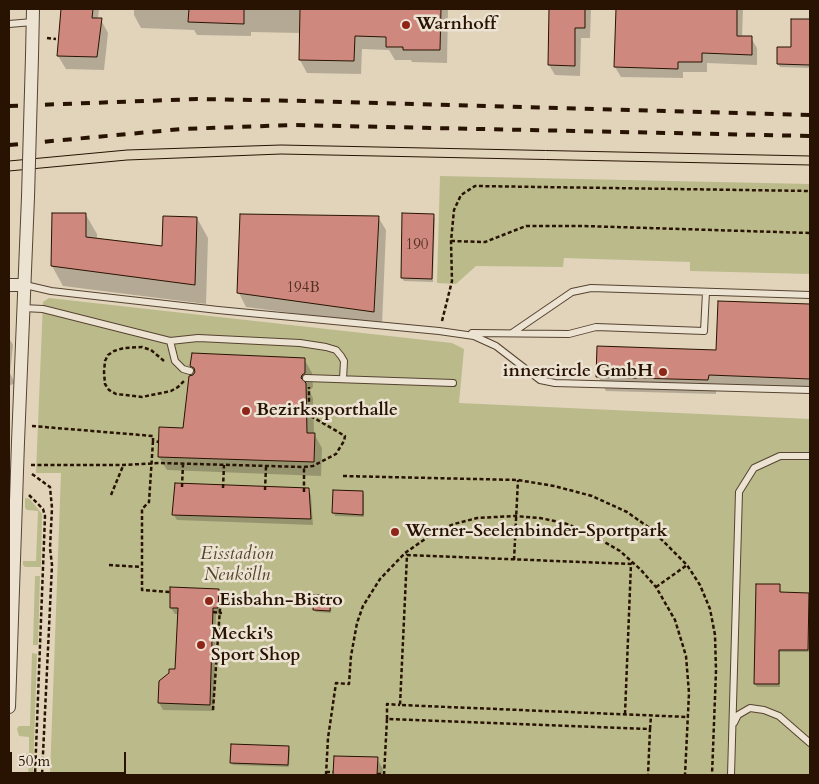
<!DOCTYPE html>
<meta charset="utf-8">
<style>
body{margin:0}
#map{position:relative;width:819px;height:784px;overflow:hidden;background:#e1d4bb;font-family:Cardo,serif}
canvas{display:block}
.frame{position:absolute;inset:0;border:10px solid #281302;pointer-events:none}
.scale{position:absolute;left:10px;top:752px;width:116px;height:22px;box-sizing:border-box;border:2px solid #281302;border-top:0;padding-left:6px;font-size:15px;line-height:18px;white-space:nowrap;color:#281302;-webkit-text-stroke:4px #ece3d3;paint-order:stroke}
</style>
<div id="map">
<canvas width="819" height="784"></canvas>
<div class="frame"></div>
<div class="scale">50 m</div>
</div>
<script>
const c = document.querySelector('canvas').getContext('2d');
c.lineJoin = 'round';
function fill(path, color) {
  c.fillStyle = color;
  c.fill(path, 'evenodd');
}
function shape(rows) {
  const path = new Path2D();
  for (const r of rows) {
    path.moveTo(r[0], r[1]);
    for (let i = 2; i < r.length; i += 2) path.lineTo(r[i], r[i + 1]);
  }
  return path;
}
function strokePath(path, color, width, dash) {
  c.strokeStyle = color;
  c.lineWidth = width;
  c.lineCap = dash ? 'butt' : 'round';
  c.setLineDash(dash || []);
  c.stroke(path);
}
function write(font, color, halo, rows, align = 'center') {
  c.font = font + ' Cardo,serif';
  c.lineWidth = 5;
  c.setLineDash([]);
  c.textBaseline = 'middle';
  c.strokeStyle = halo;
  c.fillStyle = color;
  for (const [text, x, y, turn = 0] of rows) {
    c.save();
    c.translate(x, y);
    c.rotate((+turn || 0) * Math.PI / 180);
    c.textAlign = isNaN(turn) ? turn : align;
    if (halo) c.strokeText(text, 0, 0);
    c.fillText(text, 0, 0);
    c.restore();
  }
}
fill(shape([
 [440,176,810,184,810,274,690,271,690,262,564,258,563,267,476,266,456,284,437,283],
 [49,298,452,343,464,349,459,403,810,419,810,775,50,775,61,473,36,473,43,302],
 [25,498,30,499,42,514,41,567,25,567,23,565,23,561,36,561,38,511,27,510,25,508],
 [35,576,40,576,38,645,33,645],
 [32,653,37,654,33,775,28,775,29,761,26,761,26,753,29,753,29,737,19,736,17,729,19,726,30,726]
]), '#bbba8b');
fill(shape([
 [62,9,99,9,98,19,101,20,108,33,104,70,66,69,58,56],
 [134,9,448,9,447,63,412,62,411,60,395,60,389,50,362,49,361,74,307,73,300,60,301,33,251,32,251,36,197,35,194,30,141,28,134,15],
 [551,9,602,9,591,9,590,38,581,38,580,76,555,75,549,65],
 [617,9,743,9,742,37,751,38,757,48,757,65,707,63,707,72,683,72,683,78,621,77,615,67],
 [793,20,810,21,810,68,780,67,778,64,778,48,792,48],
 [86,215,97,234,97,239,163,248,197,218,208,238,206,304,63,286,52,266],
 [433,215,435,218,433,282,404,281,402,278],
 [378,217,386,230,382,325,246,307,239,293],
 [719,303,810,305,810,393,716,390,716,394,606,391,598,376,718,351],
 [9,338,13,345,10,373,15,383,9,386],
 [304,359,312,373,313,387,309,391,313,398,314,434,322,448,321,476,167,470,159,457,184,430,196,373,192,366],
 [308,489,311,495,313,525,177,520,173,514],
 [334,492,363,493,364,495,364,517,335,516,334,513],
 [779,585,781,593,808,594,810,597,809,652,780,652,780,687,757,687,755,684],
 [218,590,222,597,221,615,216,614,214,711,163,710,159,703,160,682,176,671,179,614,175,614,171,608],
 [330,596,332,599,331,613,316,612,314,609],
 [289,747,290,750,289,767,233,765,231,762],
 [335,757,377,759,383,769,382,775,334,775]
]), '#0003');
const building = shape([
 [61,9,93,9,92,18,102,18,97,57,57,56,61,9],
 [189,9,244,9,244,24,188,22,189,9],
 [300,9,441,9,440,50,403,50,403,47,386,47,386,37,355,36,354,61,299,60,300,9],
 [549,9,585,9,585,28,575,28,575,66,548,65,549,9],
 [616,9,737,9,737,36,752,36,752,55,702,53,702,62,678,62,678,69,614,67,616,9],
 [791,19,810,19,810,65,777,64,777,47,791,47,791,19],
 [52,213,86,213,86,237,162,246,163,216,197,217,195,285,51,266,52,213],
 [402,213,434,214,432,279,401,278,402,213],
 [240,214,379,216,374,312,237,293,240,214],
 [718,301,810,304,810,379,709,375,708,380,596,377,597,346,716,350,718,301],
 [192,353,305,358,305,373,302,375,301,378,306,383,307,433,315,433,314,462,158,457,159,427,183,428,189,376,193,375,195,372,194,368,190,366,192,353],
 [175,483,309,488,311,519,172,515,175,483],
 [333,490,363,491,363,515,332,513,333,490],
 [756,584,780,584,780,592,809,593,808,650,779,650,779,684,754,684,756,584],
 [170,587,219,589,218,608,213,608,210,705,158,703,159,681,169,673,169,669,175,669,178,608,170,608,170,587],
 [314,595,331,595,330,611,313,610,314,595],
 [231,744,289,746,288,765,230,763,231,744],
 [334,756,378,757,377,775,333,775,334,756]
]);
fill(building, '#cf887d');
strokePath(building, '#281302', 1);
const service = shape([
 [9,24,33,22],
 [25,285,51,291,218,310,439,331,474,336,496,346,540,380,555,383,810,390],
 [23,308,43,309,170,341,198,338,300,343,326,347,336,350,341,356,344,361,343,379],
 [472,333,569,334,596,327,704,331,706,292],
 [512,333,572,292,591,288,810,295],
 [170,341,175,361,183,369,190,371],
 [306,378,453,383],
 [734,723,738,715,750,708,764,710,779,716,810,743],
 [731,775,739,492,754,468,780,456,810,456]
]);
const minor = shape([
 [32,56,33,9],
 [9,285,25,285],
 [9,707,18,442,28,197]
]);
strokePath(service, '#564330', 8);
strokePath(minor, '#564330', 14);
strokePath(shape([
 [47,38,56,39],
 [451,241,485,242,526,226,583,226,810,233],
 [442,321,452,281,451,241,454,210,461,195,475,186,810,191],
 [164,361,151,350,142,347,124,348,114,351,108,355,105,361,104,372,105,384,109,390,116,394,142,397,171,391,178,387,184,381],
 [32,426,153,436,153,441,159,442],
 [153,441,149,502,142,509,142,590,170,592],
 [31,465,123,465,160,463,304,467,313,466,336,454,344,441,345,436,309,415,309,387],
 [32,474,50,487,52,508,50,548,52,565,42,775],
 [343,476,518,480,554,486,592,496,627,512,651,529,687,565,700,585,710,609,715,635,716,671,712,775],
 [182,487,183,464],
 [223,488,224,465],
 [265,490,266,467],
 [304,492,304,467],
 [29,495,43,509,45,516,35,775],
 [111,495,123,466],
 [514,560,518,480],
 [109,565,141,567],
 [656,587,687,565],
 [213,612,222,613],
 [213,710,221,594,219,594],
 [625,714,631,564,407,555,400,705,688,717],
 [387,719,387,704,400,705],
 [650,729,651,716],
 [326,772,333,772],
 [377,774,384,774],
 [326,775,328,738,336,683,349,684,351,656,357,623,363,606,380,579,405,553,435,532,454,524,477,518,515,516,540,518,564,523,585,531,620,551,641,570,656,587,675,620,686,656,689,693,685,775],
 [384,775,387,719,650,729,648,775]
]), '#281302', 2.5, [4, 2.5]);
strokePath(service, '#ece3d3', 6);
strokePath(minor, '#ece3d3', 12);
strokePath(shape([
 [9,161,127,150,281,145,810,156],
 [9,171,127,160,281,154,810,165]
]), '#281302', 1);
strokePath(shape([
 [9,106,197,99,304,101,810,115],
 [9,145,182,129,293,125,810,136]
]), '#281302', 4, [9, 9]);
const minorBridge = shape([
 [28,197,32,56]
]);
strokePath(minorBridge, '#564330', 14, []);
strokePath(minorBridge, '#ece3d3', 12);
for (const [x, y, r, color] of [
 [406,25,5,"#8f2418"],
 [663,372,5,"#8f2418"],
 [246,411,5,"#8f2418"],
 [395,532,5,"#8f2418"],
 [209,601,5,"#8f2418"],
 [201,645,5,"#8f2418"]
]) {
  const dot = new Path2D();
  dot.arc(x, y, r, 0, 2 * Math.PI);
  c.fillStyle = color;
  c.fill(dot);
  strokePath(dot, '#ece3d3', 2);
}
write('15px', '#523021', null, [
 ["190",417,246],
 ["194B",303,289]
]);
write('bold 18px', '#281302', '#ece3d3', [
 ["Warnhoff",416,25],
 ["innercircle GmbH",653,372,"right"],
 ["Bezirkssporthalle",256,411],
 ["Werner-Seelenbinder-Sportpark",405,532],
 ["Eisbahn-Bistro",219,601],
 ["Mecki's",211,635],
 ["Sport Shop",211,656]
], 'left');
write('italic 18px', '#54452b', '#ece3d3', [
 ["Eisstadion",237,555],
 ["Neukölln",237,576]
]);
</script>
